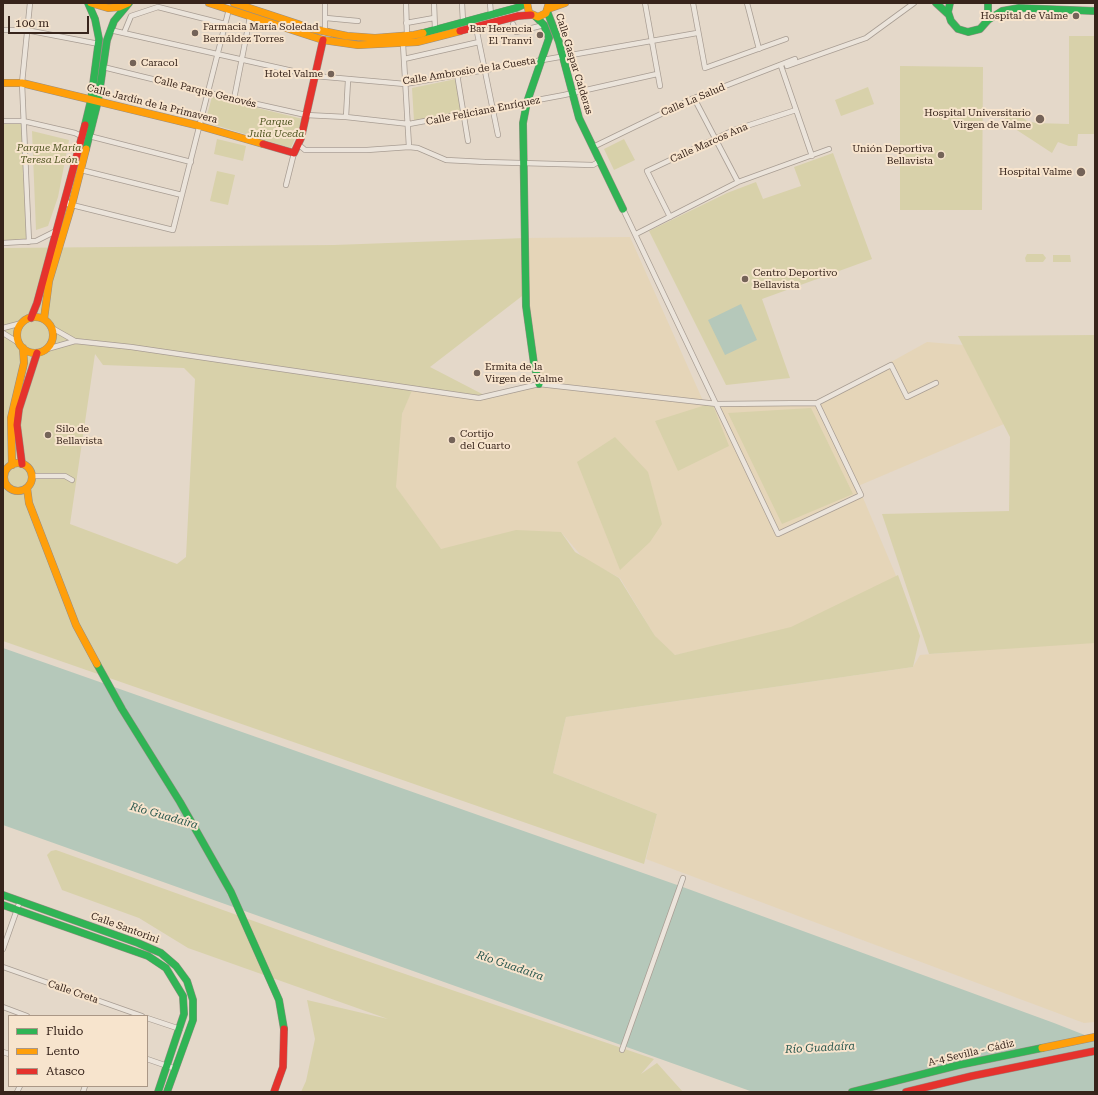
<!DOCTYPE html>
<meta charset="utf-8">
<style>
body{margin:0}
#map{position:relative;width:1098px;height:1095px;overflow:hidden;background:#e4d8c9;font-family:"Roboto Serif",serif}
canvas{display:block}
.frame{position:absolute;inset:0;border:4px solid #37241b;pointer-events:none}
.legend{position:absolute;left:8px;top:1015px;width:140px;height:72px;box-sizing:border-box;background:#f7e4cd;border:1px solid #aa9786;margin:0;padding:5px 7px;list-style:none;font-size:12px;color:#37241b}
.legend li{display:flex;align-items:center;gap:8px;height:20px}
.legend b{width:20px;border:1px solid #aa9786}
.scale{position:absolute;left:8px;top:16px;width:81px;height:18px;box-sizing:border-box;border:2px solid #37241b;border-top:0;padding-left:5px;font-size:12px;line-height:14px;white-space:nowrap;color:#37241b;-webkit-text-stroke:3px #f7e4cd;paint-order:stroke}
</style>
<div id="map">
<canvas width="1098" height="1095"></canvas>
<div class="frame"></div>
<ul class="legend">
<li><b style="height:5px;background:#30b455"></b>Fluido</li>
<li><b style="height:5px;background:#ff9f0a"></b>Lento</li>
<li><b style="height:5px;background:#e5322d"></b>Atasco</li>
</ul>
<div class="scale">100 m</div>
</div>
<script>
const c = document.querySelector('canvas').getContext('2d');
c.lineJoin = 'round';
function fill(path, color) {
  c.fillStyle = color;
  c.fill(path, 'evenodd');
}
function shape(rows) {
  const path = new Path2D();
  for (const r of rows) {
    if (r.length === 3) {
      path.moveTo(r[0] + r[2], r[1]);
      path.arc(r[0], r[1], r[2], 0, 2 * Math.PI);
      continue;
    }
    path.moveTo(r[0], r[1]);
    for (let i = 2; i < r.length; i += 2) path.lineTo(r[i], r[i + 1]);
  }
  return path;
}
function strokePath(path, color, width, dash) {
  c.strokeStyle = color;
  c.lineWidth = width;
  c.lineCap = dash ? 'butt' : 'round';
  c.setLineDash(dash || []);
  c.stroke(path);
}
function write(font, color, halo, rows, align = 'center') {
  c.font = font + ' "Roboto Serif",serif';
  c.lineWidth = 4;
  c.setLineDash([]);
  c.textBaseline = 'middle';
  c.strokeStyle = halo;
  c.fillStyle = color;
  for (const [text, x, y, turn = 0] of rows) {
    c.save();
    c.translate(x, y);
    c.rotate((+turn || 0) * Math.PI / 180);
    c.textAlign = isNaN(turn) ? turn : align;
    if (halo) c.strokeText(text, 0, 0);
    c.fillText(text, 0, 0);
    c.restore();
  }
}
fill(shape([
 [630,237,704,403,817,403,927,342,963,345,1004,424,858,486,897,578,790,631,675,655,659,643,620,578,584,559,561,532,442,560,396,487,395,432,412,388,413,391,479,398,535,385,526,306,525,238],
 [1068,643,1095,643,1095,1022,1084,1023,646,859,657,814,553,773,566,717,913,667,920,655]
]), '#e5d5b8');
fill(shape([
 [1069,36,1095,36,1095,134,1078,134,1077,146,1069,146,1058,142,1052,153,1003,121,1012,109,1027,121,1036,123,1069,124],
 [900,66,983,67,982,210,900,210],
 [456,79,463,113,414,121,412,88],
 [868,87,874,104,841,116,835,100],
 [212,97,303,119,291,148,205,122],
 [3,121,23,121,30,240,3,244],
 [32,131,69,140,58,197,48,226,36,230],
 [217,139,246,146,243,161,214,154],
 [624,139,635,160,614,170,604,149],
 [833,153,872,259,762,299,790,378,726,385,649,231,727,193,756,182,763,199,801,186,794,167],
 [217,171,235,175,228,205,210,201],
 [525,238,526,293,430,367,486,396,413,388,402,414,396,487,441,549,516,530,561,532,575,552,619,578,655,636,675,655,791,627,898,575,920,636,913,667,566,717,553,773,657,814,644,864,3,641,3,248,334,245],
 [95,354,103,365,184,368,195,379,186,557,177,564,70,524],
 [1027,254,1043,254,1046,258,1043,262,1026,262,1025,258],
 [1053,255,1070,255,1071,262,1053,262],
 [1095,335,1095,643,929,654,882,514,1009,511,1010,437,958,336],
 [712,403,729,446,678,471,655,421],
 [811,408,853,494,782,524,728,413],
 [615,437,648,472,662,524,650,542,620,570,577,462],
 [56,850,326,947,654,1059,641,1074,657,1063,683,1092,301,1092,306,1081,315,1039,307,1000,388,1019,188,948,139,918,62,890,47,855,51,851]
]), '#d8d1aa');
fill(shape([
 [741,304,757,340,725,355,708,320],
 [3,648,680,886,1054,1023,1095,1039,1095,1092,753,1092,3,825]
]), '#b5c8ba');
const street = shape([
 [406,3,407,36],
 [434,3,435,30],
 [462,3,463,22],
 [490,3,491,15],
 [645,3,660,86],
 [693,3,705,68,786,39],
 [747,3,759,49],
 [326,18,358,21],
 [406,23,434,18],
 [513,24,516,32,544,25],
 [476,27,498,135],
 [3,30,26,30,99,44],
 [110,30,315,76,405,84,697,33],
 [325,32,325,3],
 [124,33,131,16,158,7,225,24],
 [403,44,409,147],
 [404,59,479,42],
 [781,66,812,156],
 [787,66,866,38,914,3],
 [103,67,234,99,306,115,346,117,409,124,564,95,657,74],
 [457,74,468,141],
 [694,98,738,182],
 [234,99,250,17],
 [346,117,348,80],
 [3,121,23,121,75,133,81,136],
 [89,136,191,162],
 [298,144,305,150,367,150,409,147,418,148,446,160,485,162,593,165,600,161],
 [593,147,694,98,795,59],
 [81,170,182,195],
 [286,185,294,153],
 [65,199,68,204,173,230,229,9],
 [623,209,778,534,861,495,817,403],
 [670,217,647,171,734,130,796,110],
 [636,234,738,182,829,149],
 [29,242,22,83,30,3],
 [3,243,36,241,56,231],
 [3,328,22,323],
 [52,328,75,341],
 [3,333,19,343],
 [47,349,75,341,131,347,479,398,539,384,717,404,817,403,891,365,907,397,936,383],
 [3,471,5,472],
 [32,476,65,476,72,480],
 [3,949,20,901],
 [3,967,142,1016],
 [3,1007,27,1016],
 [147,1018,180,1029],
 [622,1050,683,878],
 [3,1052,9,1054],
 [147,1059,176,1069],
 [17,1092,20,1086],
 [83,1092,85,1086]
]);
const fast = shape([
 [936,3,948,14],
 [950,3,948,12,951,21,958,29,968,32,980,29,988,20,988,3],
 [547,11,559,42,579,118,623,209],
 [536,17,544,25,549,38,527,102,523,123,526,306,534,364,539,384],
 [988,20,1002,11,1019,8,1095,11],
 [423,33,516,8,527,3],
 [85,125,91,100,99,39,95,19,88,3],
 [86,149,98,101,107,40,114,21,129,3],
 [97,664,122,709,180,802,231,892,279,1000,284,1029],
 [3,895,138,943,161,953,176,966,187,981,193,1000,193,1020,167,1092],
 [3,905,148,956,166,968,183,996,184,1014,158,1092],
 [852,1092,959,1065,1042,1048]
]);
const slow = shape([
 [91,3,108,8,119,7,128,3],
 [209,3,323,40,358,45,417,42,460,31],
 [234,3,313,29,347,36,375,38,414,35,423,33],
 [527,3,529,13,538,17,546,13,549,3],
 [548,9,565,3],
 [3,83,22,83,200,126,263,144],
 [35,335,18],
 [44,319,49,281,72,204,86,149],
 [18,477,14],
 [12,465,11,418,24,363,23,348],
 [27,488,29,503,76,625,97,664],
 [1042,1048,1095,1037]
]);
const jam = shape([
 [460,31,518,16,531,15],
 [263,144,294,153,301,138,323,40],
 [31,318,37,303,85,125],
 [22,464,17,425,19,409,37,353],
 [274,1092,283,1067,284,1029],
 [906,1092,972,1076,1095,1051]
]);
strokePath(street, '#a89d93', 6);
strokePath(fast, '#988d83', 8);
strokePath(slow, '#988d83', 8);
strokePath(jam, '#988d83', 8);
strokePath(street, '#ebe4db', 4.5);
strokePath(fast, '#30b455', 7);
strokePath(slow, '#ff9f0a', 7);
strokePath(jam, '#e5322d', 7);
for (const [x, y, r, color] of [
 [1076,16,4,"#746358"],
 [195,33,4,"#746358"],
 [540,35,4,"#746358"],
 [133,63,4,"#746358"],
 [331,74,4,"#746358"],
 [1040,119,5,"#746358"],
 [941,155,4,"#746358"],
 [1081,172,5,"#746358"],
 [745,279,4,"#746358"],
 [477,373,4,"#746358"],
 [48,435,4,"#746358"],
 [452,440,4,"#746358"]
]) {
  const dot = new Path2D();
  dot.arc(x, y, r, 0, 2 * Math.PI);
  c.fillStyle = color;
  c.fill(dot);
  strokePath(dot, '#f7e4cd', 1.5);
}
write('10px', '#37241b', '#f7e4cd', [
 ["Hospital de Valme",1068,16],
 ["Farmacia María Soledad",203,27,"left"],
 ["Bernáldez Torres",203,39,"left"],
 ["Bar Herencia",532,29],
 ["El Tranvi",532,41],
 ["Caracol",141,63,"left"],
 ["Hotel Valme",323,74],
 ["Hospital Universitario",1031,113],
 ["Virgen de Valme",1031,125],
 ["Unión Deportiva",933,149],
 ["Bellavista",933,161],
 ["Hospital Valme",1072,172],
 ["Centro Deportivo",753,273,"left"],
 ["Bellavista",753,285,"left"],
 ["Ermita de la",485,367,"left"],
 ["Virgen de Valme",485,379,"left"],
 ["Silo de",56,429,"left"],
 ["Bellavista",56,441,"left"],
 ["Cortijo",460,434,"left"],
 ["del Cuarto",460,446,"left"]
], 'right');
write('10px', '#37241b', '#f7e4cd', [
 ["Calle Gaspar Calderas",574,64,73],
 ["Calle Ambrosio de la Cuesta",469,71,-9],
 ["Calle Parque Genovés",205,92,14],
 ["Calle La Salud",693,100,-23],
 ["Calle Jardín de la Primavera",152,104,14],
 ["Calle Feliciana Enríquez",483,111,-11],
 ["Calle Marcos Ana",709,143,-24],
 ["Calle Santorini",125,928,20],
 ["Calle Creta",73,992,19],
 ["A-4 Sevilla - Cádiz",971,1053,-13]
]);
write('italic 10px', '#4f5420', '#f7e4cd', [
 ["Parque",276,122],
 ["Julia Uceda",276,134],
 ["Parque María",49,148],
 ["Teresa León",49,160]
]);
write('italic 11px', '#29574e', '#f7e4cd', [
 ["Río Guadaíra",164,816,16],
 ["Río Guadaíra",510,966,19],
 ["Río Guadaíra",820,1048,-3]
]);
</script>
